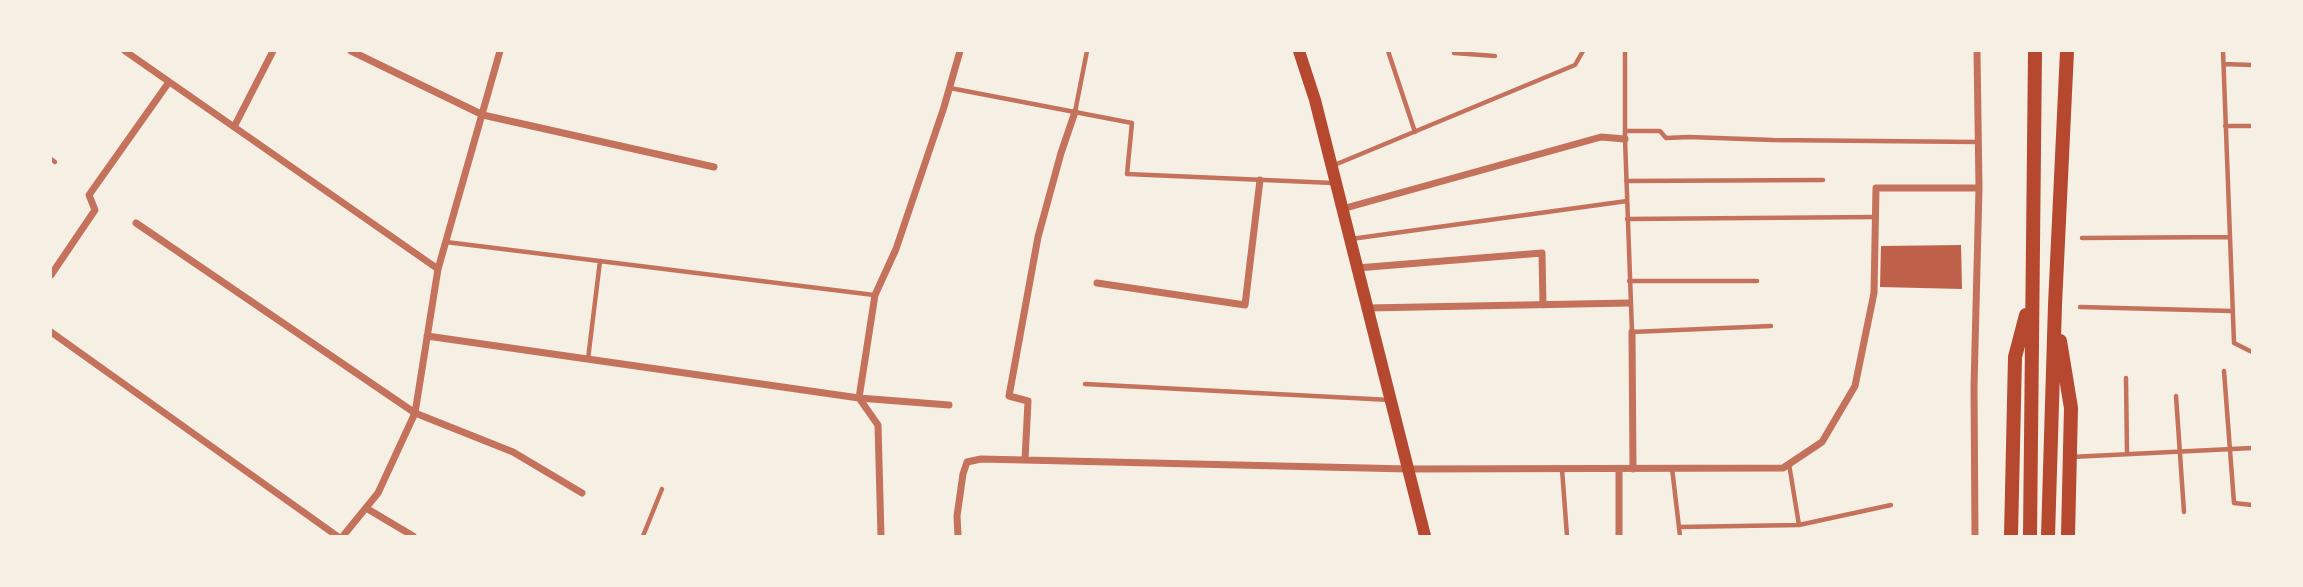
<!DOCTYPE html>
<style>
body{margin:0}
#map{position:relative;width:2303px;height:587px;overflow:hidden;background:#f6efe4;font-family:Inter,sans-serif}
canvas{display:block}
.frame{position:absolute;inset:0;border:52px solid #f6efe4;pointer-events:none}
</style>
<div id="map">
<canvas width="2303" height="587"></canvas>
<div class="frame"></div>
</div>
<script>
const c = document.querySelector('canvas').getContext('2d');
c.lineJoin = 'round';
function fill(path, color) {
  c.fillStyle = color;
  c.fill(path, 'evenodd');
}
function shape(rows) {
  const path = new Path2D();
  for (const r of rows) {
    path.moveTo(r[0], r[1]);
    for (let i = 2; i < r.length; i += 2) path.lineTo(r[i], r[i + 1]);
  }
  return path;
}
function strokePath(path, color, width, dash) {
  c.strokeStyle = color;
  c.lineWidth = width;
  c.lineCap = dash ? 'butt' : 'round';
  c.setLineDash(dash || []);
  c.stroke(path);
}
fill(shape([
 [1961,245,1962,289,1880,287,1881,246]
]), '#bf614a');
strokePath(shape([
 [1388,51,1415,132],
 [1454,51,1454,53,1495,56],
 [1625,51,1625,139,1632,332,1771,326],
 [2223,51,2234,343,2252,352],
 [2224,64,2252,65],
 [950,88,1132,123,1127,174,1333,183],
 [1075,112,1087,51],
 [2225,126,2252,126],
 [1625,131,1660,131,1666,138,1689,137,1773,140,1977,142],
 [51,159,55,162],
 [1332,166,1575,65,1583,51],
 [1626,181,1823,180],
 [1627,219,1875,217],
 [2082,238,2229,237],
 [1351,239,1627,201],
 [446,242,874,295],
 [1629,281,1757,281],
 [2080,307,2232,311],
 [588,359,600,261],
 [2224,371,2234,503,2252,505],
 [2126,378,2127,453],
 [1085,384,1390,400],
 [2176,396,2184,512],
 [2071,457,2252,448],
 [1789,464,1799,525],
 [1672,468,1680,536],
 [1562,469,1567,536],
 [1679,527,1799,525,1891,505],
 [643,536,662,489]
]), '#c5725c', 4.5);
strokePath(shape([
 [125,51,438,269],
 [351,51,483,115,714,167],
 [234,127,273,51],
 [1342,209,1601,137,1625,139],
 [136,223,415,413,513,452,582,493],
 [1357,268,1542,253,1543,305],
 [51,275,95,210,89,195,169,82],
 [1097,283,1245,305,1260,180],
 [1367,308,1629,303],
 [51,332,337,536],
 [1632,332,1633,469],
 [427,336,859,398,949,405],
 [859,398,875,295,896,249,944,107,960,51],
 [859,398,878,425,881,536],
 [1025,460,1028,401,1009,396,1038,237,1061,153,1075,112],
 [1619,469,1619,536],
 [366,508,413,536],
 [343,536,378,493,415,413,438,269,500,51],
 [958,536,957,516,963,474,967,462,981,459,1408,469,1783,468,1822,442,1855,386,1874,293,1876,188,1979,188],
 [1975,536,1974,387,1979,188,1977,51]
]), '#c5725c', 7);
strokePath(shape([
 [1299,51,1315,100,1425,536]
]), '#b5482f', 12);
strokePath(shape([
 [2060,341,2071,408,2068,536],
 [2011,536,2015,357,2026,315],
 [2030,536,2035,51],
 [2048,536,2055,305,2067,51]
]), '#b5482f', 14);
</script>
